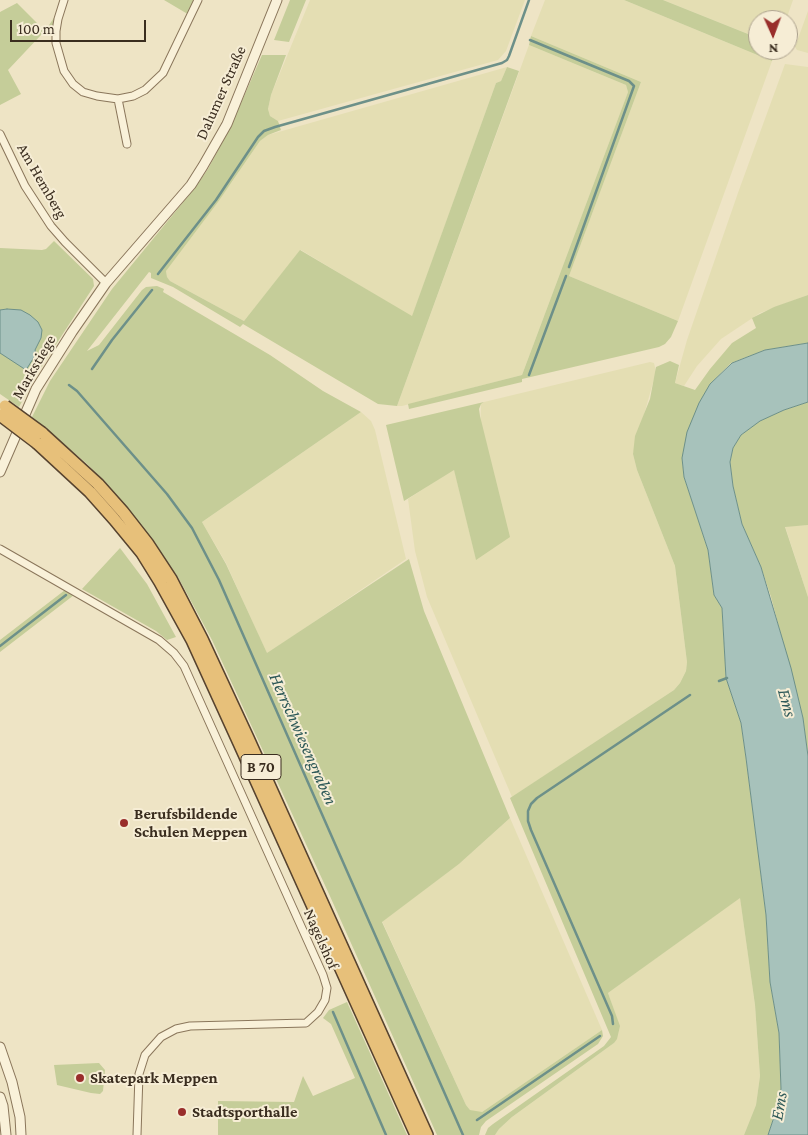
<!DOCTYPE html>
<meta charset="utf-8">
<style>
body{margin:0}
#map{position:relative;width:808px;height:1135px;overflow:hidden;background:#eee4c5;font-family:"Crimson Pro",serif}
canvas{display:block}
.north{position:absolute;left:748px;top:10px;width:50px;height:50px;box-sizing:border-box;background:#f6edd5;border:1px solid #aba08c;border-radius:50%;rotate:178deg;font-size:14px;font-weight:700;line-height:20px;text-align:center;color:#3a2d1f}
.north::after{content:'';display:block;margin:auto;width:18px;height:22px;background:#992e2b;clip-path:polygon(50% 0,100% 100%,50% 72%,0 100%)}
.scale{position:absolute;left:10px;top:20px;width:136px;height:22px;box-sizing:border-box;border:2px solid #3a2d1f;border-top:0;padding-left:6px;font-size:15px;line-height:18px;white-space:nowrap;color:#3a2d1f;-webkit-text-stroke:4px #f6edd5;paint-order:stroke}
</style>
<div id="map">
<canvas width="808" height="1135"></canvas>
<div class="north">N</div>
<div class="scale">100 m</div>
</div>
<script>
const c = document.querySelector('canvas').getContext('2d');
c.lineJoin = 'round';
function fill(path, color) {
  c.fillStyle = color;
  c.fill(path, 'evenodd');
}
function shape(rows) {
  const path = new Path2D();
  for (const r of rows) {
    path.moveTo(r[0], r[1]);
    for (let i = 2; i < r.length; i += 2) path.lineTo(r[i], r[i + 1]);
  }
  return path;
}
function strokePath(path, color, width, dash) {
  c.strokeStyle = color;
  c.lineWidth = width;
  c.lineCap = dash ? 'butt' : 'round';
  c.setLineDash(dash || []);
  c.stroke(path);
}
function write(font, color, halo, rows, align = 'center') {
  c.font = font + ' "Crimson Pro",serif';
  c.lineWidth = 4;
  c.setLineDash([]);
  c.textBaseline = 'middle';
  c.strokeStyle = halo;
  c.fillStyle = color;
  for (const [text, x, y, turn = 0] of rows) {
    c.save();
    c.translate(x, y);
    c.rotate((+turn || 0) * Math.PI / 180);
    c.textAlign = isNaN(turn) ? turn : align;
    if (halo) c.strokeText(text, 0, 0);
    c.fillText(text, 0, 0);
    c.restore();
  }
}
fill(shape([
 [310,0,525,0,506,51,498,60,278,121,270,116,268,109,271,95],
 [545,0,624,0,772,61,678,321,569,276,641,82,531,36],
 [663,0,793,0,786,20,758,20,758,38],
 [808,11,808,53,797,50,795,47],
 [529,45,626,85,628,92,522,375,402,406,397,406],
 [785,64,808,67,808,295,760,313,721,339,697,366,684,386,675,383,687,340,739,190],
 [507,67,501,81,496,83,412,317,301,250,244,321,170,281,167,277,166,271,168,266,232,182,260,141,268,135],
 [650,362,654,363,656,372,633,454,637,470,675,566,687,662,686,671,680,683,674,690,512,797,427,597,415,551,408,499,454,469,476,559,481,404,484,402],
 [361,412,371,421,375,430,406,559,267,654,226,563,202,522],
 [808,525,808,597,785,526],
 [510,818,602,1030,482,1112,475,1112,470,1110,466,1105,382,921,459,864],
 [740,897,755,1005,760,1076,756,1105,744,1135,495,1135,499,1129,512,1117,614,1043,618,1022,608,993]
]), '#e4deb3');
fill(shape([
 [164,0,198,0,191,16],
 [290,0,306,0,289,42,274,40],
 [624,0,663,0,758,38,758,50,775,50,772,61],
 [17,3,45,31,62,6,56,31,41,35,8,70,21,94,0,105,0,12],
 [531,36,641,82,569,276,678,321,671,337,665,344,659,347,522,379,522,382,409,409,408,404,522,375,628,92,626,85,529,45],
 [262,55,286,55,271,95,268,109,270,116,278,121,281,130,268,135,260,141,218,202,166,271,167,277,170,281,244,321,300,250,412,316,496,83,501,81,507,67,519,71,397,406,378,404,243,324,240,327,173,287,151,278,151,273,149,272,87,351,99,345,142,290,146,287,157,286,164,289,163,292,270,355,323,391,361,412,202,522,226,564,267,653,409,559,424,611,510,818,459,864,382,922,466,1105,470,1110,482,1112,602,1030,603,1036,598,1044,486,1121,481,1127,479,1135,437,1135,329,894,212,640,178,577,137,522,106,483,86,463,32,417,50,381,112,289,194,189,208,169,231,126],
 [54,241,93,279,94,286,40,369,19,407,0,394,0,248,42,250,46,249],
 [808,295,808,343,765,350,731,363,710,384,682,458,684,477,708,550,714,595,722,608,726,678,741,723,746,758,766,915,770,982,779,1033,781,1089,775,1114,768,1135,744,1135,756,1105,760,1076,755,1005,740,898,608,993,620,1026,617,1039,614,1043,512,1117,499,1129,495,1135,485,1135,488,1128,493,1124,604,1046,611,1037,510,798,674,690,680,683,686,671,687,662,675,566,637,470,633,454,635,436,650,399,656,367,670,361,679,365,675,383,695,390,710,369,732,343,756,328,752,318,774,307],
 [484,402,481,404,479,409,480,416,510,537,476,560,454,470,404,501,386,425],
 [808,402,808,525,785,527,808,597,808,756,803,718,771,597,761,567,742,524,733,486,730,462,733,448,741,435,759,421,784,410],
 [120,548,147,584,176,637,167,640,156,631,82,589],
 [65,590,74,595,0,652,0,640],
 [347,1002,407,1135,218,1135,218,1101,294,1102,303,1076,313,1096,355,1078,331,1024,323,1018,329,1010],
 [99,1063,105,1070,103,1091,100,1094,91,1093,57,1085,54,1065]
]), '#c5cd99');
const water = shape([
 [7,309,21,310,30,315,38,322,42,330,41,338,35,350,36,354,26,370,0,353,0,310,7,309],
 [808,343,808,402,784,410,760,421,741,435,733,448,730,462,733,486,742,524,761,567,791,668,803,718,808,756,808,1135,768,1135,775,1114,781,1089,779,1033,770,982,766,915,746,758,741,723,726,678,722,608,714,595,708,550,684,477,682,458,687,432,699,403,710,384,732,363,765,350,808,343]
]);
fill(water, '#a7c2bb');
strokePath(water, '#6d9089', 1);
strokePath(shape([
 [530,40,629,81,634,86,569,267],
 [158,274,216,200,258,137,264,131,275,127,502,63,507,60,509,56,529,0],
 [92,369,112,340,152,290],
 [529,375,566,276],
 [69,385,77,391,167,494,192,528,219,580,463,1135],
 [0,646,66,595],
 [719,681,727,678],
 [333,1012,386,1135],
 [613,1024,612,1016,531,830,528,821,528,811,531,804,537,798,690,695],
 [477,1120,600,1036]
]), '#6d9089', 2.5);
const minor = shape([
 [64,0,58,19,56,31,56,43,64,71,73,84,83,92,97,96,118,99,133,96,145,90,163,73,198,0],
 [118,99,127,144],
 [0,134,25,186,51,226,65,242,106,283],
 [0,549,159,640,174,653,184,666,323,975,327,988,325,1000,318,1012,306,1023,190,1026,176,1029,161,1037,145,1055,139,1074,137,1135]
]);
const tertiary = shape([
 [0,472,36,389,72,332,106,283,191,185,203,166,227,124,277,0],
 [0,1047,12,1082,20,1117,21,1135],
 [0,1097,3,1106,6,1135]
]);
const trunk = shape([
 [42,433,98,484,123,512,148,544,171,579,202,639,248,738,427,1135],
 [37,443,90,492,114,519,142,553,160,582,192,640,239,743,416,1135]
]);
strokePath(minor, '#8a765b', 9);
strokePath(tertiary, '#8a765b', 11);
strokePath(trunk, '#57432f', 14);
strokePath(minor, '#f9f1d9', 7);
strokePath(tertiary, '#f9f1d9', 9);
strokePath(trunk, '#e7c07a', 11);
const trunkBridge = shape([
 [5,406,42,433],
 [0,415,37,443]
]);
strokePath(trunkBridge, '#57432f', 14, []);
strokePath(trunkBridge, '#e7c07a', 11);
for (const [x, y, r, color] of [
 [124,823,5,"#992e2b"],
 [80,1078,5,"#992e2b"],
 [182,1112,5,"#992e2b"]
]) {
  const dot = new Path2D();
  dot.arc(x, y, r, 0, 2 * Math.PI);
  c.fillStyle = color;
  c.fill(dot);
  strokePath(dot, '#f6edd5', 2);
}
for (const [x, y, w] of [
 [261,767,40]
]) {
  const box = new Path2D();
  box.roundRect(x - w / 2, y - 12.5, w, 25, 4);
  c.fillStyle = '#f6edd5';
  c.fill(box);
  strokePath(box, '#3a2d1f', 1);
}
write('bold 15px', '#3a2d1f', null, [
 ["B 70",261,767]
]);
write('16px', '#3a2d1f', '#f6edd5', [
 ["Dalumer Straße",221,93,-66],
 ["Am Hemberg",42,181,60],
 ["Markstiege",34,367,-60],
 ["Nagelshof",321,939,66]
]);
write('bold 16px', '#3a2d1f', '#f6edd5', [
 ["Berufsbildende",134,814],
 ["Schulen Meppen",134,832],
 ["Skatepark Meppen",90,1078],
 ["Stadtsporthalle",192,1112]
], 'left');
write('italic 18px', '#2e5958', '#f6edd5', [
 ["Ems",787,703,74],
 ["Herrschwiesengraben",303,739,66],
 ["Ems",779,1106,-80]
]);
</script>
